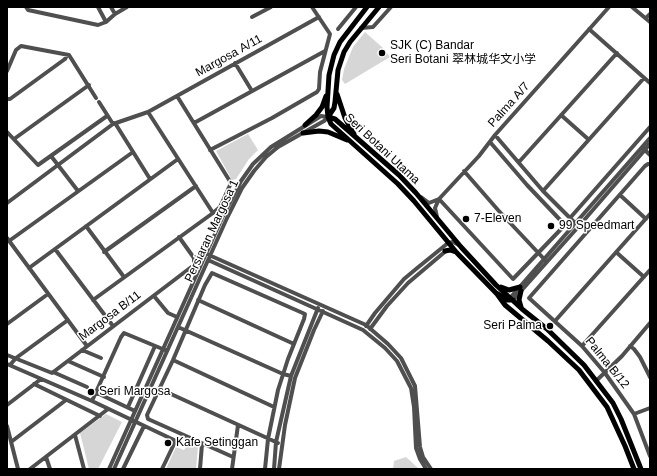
<!DOCTYPE html>
<meta charset="utf-8">
<style>
body{margin:0}
#map{position:relative;width:657px;height:476px;overflow:hidden;background:#fff;font-family:Helvetica,sans-serif}
canvas{display:block}
.frame{position:absolute;inset:0;border:8px solid #000;pointer-events:none}
</style>
<div id="map">
<canvas width="657" height="476"></canvas>
<div class="frame"></div>
</div>
<script>
const c = document.querySelector('canvas').getContext('2d');
c.lineJoin = 'round';
function fill(path, color) {
  c.fillStyle = color;
  c.fill(path, 'evenodd');
}
function shape(rows) {
  const path = new Path2D();
  for (const r of rows) {
    path.moveTo(r[0], r[1]);
    for (let i = 2; i < r.length; i += 2) path.lineTo(r[i], r[i + 1]);
  }
  return path;
}
function strokePath(path, color, width, dash) {
  c.strokeStyle = color;
  c.lineWidth = width;
  c.lineCap = dash ? 'butt' : 'round';
  c.setLineDash(dash || []);
  c.stroke(path);
}
function write(font, color, halo, rows, align = 'center') {
  c.font = font + ' Helvetica,"Noto Sans SC",sans-serif';
  c.lineWidth = 3;
  c.setLineDash([]);
  c.textBaseline = 'middle';
  c.strokeStyle = halo;
  c.fillStyle = color;
  for (const [text, x, y, turn = 0] of rows) {
    c.save();
    c.translate(x, y);
    c.rotate((+turn || 0) * Math.PI / 180);
    c.textAlign = isNaN(turn) ? turn : align;
    if (halo) c.strokeText(text, 0, 0);
    c.fillText(text, 0, 0);
    c.restore();
  }
}
fill(shape([
 [365,32,383,48,390,57,345,84,342,80,344,69,353,47],
 [248,134,258,150,249,159,236,179,232,180,216,151],
 [106,414,122,422,98,469,89,469,80,433],
 [190,441,196,444,198,447,196,469,166,469,176,447,184,450],
 [406,457,419,469,393,469,394,461]
]), '#d6d6d6');
strokePath(shape([
 [26,7,28,10,98,25,106,22,115,14,127,7],
 [98,7,106,22],
 [111,7,115,14],
 [632,7,650,22],
 [252,17,271,7],
 [646,18,650,14],
 [361,28,373,27,391,7],
 [338,29,356,7],
 [589,29,650,83],
 [235,63,252,91],
 [7,71,16,50,21,46,69,55,96,98],
 [177,96,231,183],
 [7,99,10,99,65,59,67,55],
 [99,102,113,124],
 [148,112,213,213],
 [561,115,588,139],
 [115,123,150,179],
 [194,123,325,51],
 [7,132,38,165,107,116],
 [495,135,543,191,577,225],
 [14,139,89,85],
 [643,148,650,155],
 [210,150,272,118,317,92,319,89,320,72,330,34,312,7],
 [51,156,78,191],
 [519,162,617,53],
 [650,164,648,164,645,166,529,298,582,346,605,373,634,414,650,456],
 [464,171,498,210,545,260],
 [543,191,644,78],
 [620,195,646,219],
 [421,197,429,203,439,199],
 [439,199,513,279,564,226,564,224,527,185,490,142],
 [7,203,113,124,148,112,319,17],
 [437,217,435,208,439,199,479,156,495,135,609,7],
 [570,218,650,127],
 [86,226,124,277],
 [7,238,87,346],
 [9,241,133,152],
 [55,249,113,326],
 [104,252,196,186],
 [616,252,644,277],
 [209,255,366,325,388,344,401,358,415,386,420,447,423,457,431,469],
 [208,260,363,330,385,348,397,361,411,388,414,407,416,448,420,459,426,469],
 [29,268,178,159],
 [154,296,168,313,177,317],
 [510,298,650,138],
 [93,300,213,213,220,207,231,183],
 [198,300,294,344],
 [513,300,579,226,650,144],
 [555,321,650,214],
 [7,324,48,294],
 [366,326,375,313,404,279,416,269,448,243,453,242,459,245],
 [178,327,283,374,291,376],
 [370,329,387,306,408,283,447,250],
 [582,346,650,270],
 [630,346,634,349,640,357,650,377],
 [82,350,101,358],
 [7,355,52,373,194,265,194,258,179,237],
 [173,360,274,407],
 [68,361,104,377],
 [7,364,92,401,174,440,175,442,162,469],
 [10,365,16,358,68,320],
 [53,372,87,387],
 [596,381,622,356,650,323],
 [34,384,100,416],
 [160,389,278,443],
 [97,393,135,411],
 [92,401,121,337,124,333,165,350],
 [7,405,41,379],
 [128,407,155,346],
 [634,414,650,408],
 [7,426,18,469],
 [75,435,84,469],
 [11,442,66,400],
 [46,457,50,469],
 [233,457,148,419,147,415,173,360,205,285,212,273,305,314,304,319,288,359,278,390,268,439,265,469],
 [30,469,108,409],
 [109,469,223,216,241,181,253,164,271,147,321,116,328,117],
 [114,469,227,218,242,188,254,171,266,157,278,147,324,121,328,117],
 [123,469,144,426],
 [200,469,202,444],
 [232,469,238,425],
 [274,469,276,442,291,376,318,308],
 [279,469,285,425,295,378,314,330,323,311]
]), '#4f4f4f', 4);
strokePath(shape([
 [367,7,340,42,334,55,329,75,327,107,328,117,331,124,398,184,414,201,457,253,497,294,505,305,548,341,579,370,607,407,625,446,634,469],
 [337,94,345,118,354,134],
 [328,117,335,119,399,175,416,193,461,247,496,285,522,309,547,329,584,365,613,403,621,419,641,469],
 [328,117,334,108,335,102,338,70,344,52,350,42,379,7],
 [305,125,316,115,322,107,326,96],
 [303,133,319,131,328,132,347,140],
 [445,251,450,250,456,252],
 [501,287,509,290,520,287],
 [521,291,519,300,521,307],
 [498,294,506,300,513,300]
]), '#000', 5);
for (const [x, y, r, color] of [
 [382,53,4,"#000"],
 [466,219,4,"#000"],
 [551,226,4,"#000"],
 [550,326,4,"#000"],
 [91,392,4,"#000"],
 [168,443,4,"#000"]
]) {
  const dot = new Path2D();
  dot.arc(x, y, r, 0, 2 * Math.PI);
  c.fillStyle = color;
  c.fill(dot);
  strokePath(dot, '#fff', 1.5);
}
write('12px', '#000', '#fff', [
 ["SJK (C) Bandar",390,46],
 ["Seri Botani 翠林城华文小学",390,60],
 ["7-Eleven",474,219],
 ["99 Speedmart",559,226],
 ["Seri Palma",542,326,"right"],
 ["Seri Margosa",99,392],
 ["Kafe Setinggan",176,443]
], 'left');
write('12px', '#000', '#fff', [
 ["Margosa A/11",229,56,-29],
 ["Palma A/7",509,105,-48],
 ["Seri Botani Utama",382,149,43],
 ["Persiaran Margosa 1",212,231,-65],
 ["Margosa B/11",110,316,-37],
 ["Palma B/12",607,363,51]
]);
</script>
